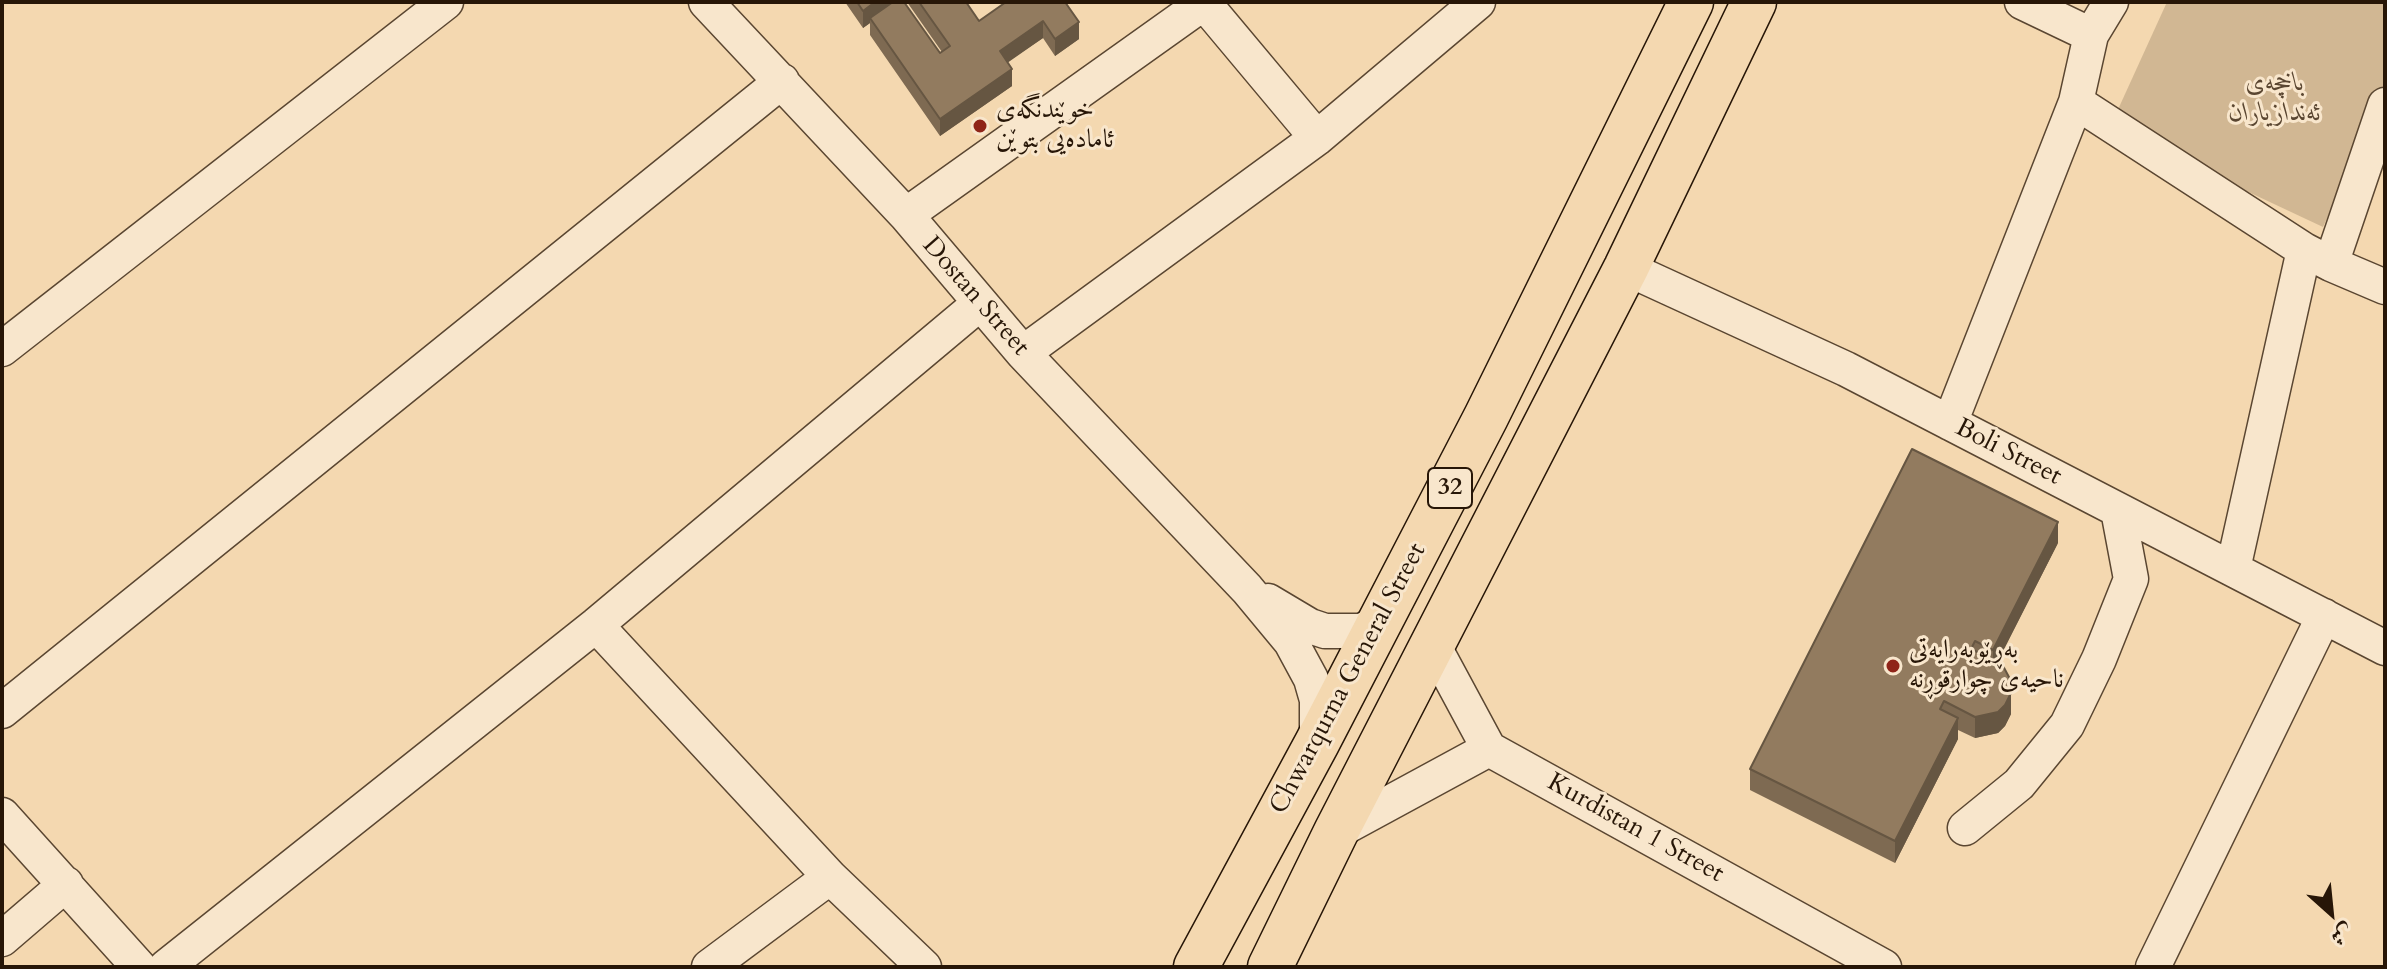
<!DOCTYPE html>
<meta charset="utf-8">
<style>
body{margin:0}
#map{position:relative;width:2387px;height:969px;overflow:hidden;background:#f4d8b0;font-family:Cardo,Amiri,serif}
canvas{display:block}
.frame{position:absolute;inset:0;border:4px solid #271607;pointer-events:none}
.north{position:absolute;left:2291px;top:873px;width:80px;height:80px;-webkit-text-stroke:6px #f8e6cc;paint-order:stroke;rotate:153deg;font-size:22px;font-weight:700;line-height:32px;text-align:center;color:#271607}
.north::after{content:'';display:block;margin:auto;width:28px;height:36px;background:#271607;clip-path:polygon(50% 0,100% 100%,50% 72%,0 100%)}
</style>
<div id="map">
<canvas width="2387" height="969"></canvas>
<div class="frame"></div>
<div class="north">ش</div>
</div>
<script>
const c = document.querySelector('canvas').getContext('2d');
c.lineJoin = 'round';
function fill(path, color) {
  c.fillStyle = color;
  c.fill(path, 'evenodd');
}
function shape(rows) {
  const path = new Path2D();
  for (const r of rows) {
    path.moveTo(r[0], r[1]);
    for (let i = 2; i < r.length; i += 2) path.lineTo(r[i], r[i + 1]);
  }
  return path;
}
function strokePath(path, color, width, dash) {
  c.strokeStyle = color;
  c.lineWidth = width;
  c.lineCap = dash ? 'butt' : 'round';
  c.setLineDash(dash || []);
  c.stroke(path);
}
function write(font, color, halo, rows, align = 'center') {
  c.font = font + ' Cardo,Amiri,serif';
  c.lineWidth = 6;
  c.setLineDash([]);
  c.textBaseline = 'middle';
  c.strokeStyle = halo;
  c.fillStyle = color;
  for (const [text, x, y, turn = 0] of rows) {
    c.save();
    c.translate(x, y);
    c.rotate((+turn || 0) * Math.PI / 180);
    c.textAlign = isNaN(turn) ? turn : align;
    if (halo) c.strokeText(text, 0, 0);
    c.fillText(text, 0, 0);
    c.restore();
  }
}
fill(shape([
 [2167,2,2385,2,2385,90,2323,227,2110,127]
]), '#d1b793');
const minor = shape([
 [706,2,906,215,1023,353,1247,589,1291,642,1311,679,1317,700,1317,743],
 [2022,2,2091,35],
 [1204,3,1317,138],
 [2076,102,2304,250,2331,264,2385,287],
 [906,215,1205,2],
 [2331,264,2385,105],
 [1626,268,1846,369,2385,648],
 [2,349,446,2],
 [1023,353,1317,138,1478,2],
 [1950,423,2076,102,2091,35,2111,2],
 [2233,569,2304,250],
 [1268,601,1310,626,1325,631,1361,631,1380,622],
 [596,625,830,877,924,967],
 [1433,645,1489,749,1884,967],
 [2,711,782,81],
 [2,815,139,967],
 [1965,828,2019,784,2067,725,2099,659,2131,579,2118,510],
 [1336,832,1489,749],
 [2,939,66,884],
 [166,967,596,625,979,304],
 [709,967,830,877],
 [2153,967,2324,616]
]);
const highway = shape([
 [1196,967,1317,743,1486,417,1691,2],
 [1270,967,1336,832,1626,268,1754,2]
]);
strokePath(minor, '#5a4631', 37);
strokePath(highway, '#271607', 47);
strokePath(minor, '#f8e6cc', 34);
strokePath(highway, '#f4d8b0', 44);
fill(shape([
 [845,2,904,2,940,53,942,52,907,2,966,2,979,21,1006,2,1079,39,1055,56,1043,38,1007,62,1012,86,940,136,870,35,870,23,863,28],
 [2058,543,1997,662,2011,714,2005,726,1998,733,1975,738,1958,730,1958,739,1895,863,1750,790,1750,769]
]), '#7e6a52');
fill(shape([
 [875,2,894,2,870,18,870,23,863,28,863,11],
 [1043,21,1043,38,1000,68,1000,51],
 [1079,22,1079,39,1055,56,1055,39],
 [1012,69,1012,86,940,136,940,119],
 [2058,522,2058,543,1993,671,1993,650],
 [2011,693,2011,714,2005,726,1998,733,1975,738,1975,717],
 [1958,718,1958,739,1895,863,1895,841]
]), '#665642');
const building = shape([
 [857,2,875,2,863,11,857,2],
 [893,2,904,2,940,53,950,46,919,2,966,2,979,21,1006,2,1065,2,1079,22,1055,39,1043,21,1000,51,1012,69,940,119,870,18,893,2],
 [1912,449,2058,522,1993,650,1975,641,1971,649,2002,664,2010,679,2011,693,2005,705,1998,712,1975,717,1944,701,1940,709,1958,718,1895,841,1750,769,1912,449]
]);
fill(building, '#927b5f');
strokePath(building, '#665642', 2);
for (const [x, y, r, color] of [
 [980,126,8,"#8f2418"],
 [1893,666,8,"#8f2418"]
]) {
  const dot = new Path2D();
  dot.arc(x, y, r, 0, 2 * Math.PI);
  c.fillStyle = color;
  c.fill(dot);
  strokePath(dot, '#f8e6cc', 3);
}
for (const [x, y, w] of [
 [1450,488,44]
]) {
  const box = new Path2D();
  box.roundRect(x - w / 2, y - 20, w, 40, 6);
  c.fillStyle = '#f8e6cc';
  c.fill(box);
  strokePath(box, '#271607', 2);
}
write('bold 24px', '#271607', null, [
 ["32",1450,488]
]);
write('italic 26px', '#5a4631', '#f8e6cc', [
 ["باخچەی",2275,84],
 ["ئەندازیاران",2275,114]
]);
write('26px', '#271607', '#f8e6cc', [
 ["خوێندنگەی",996,111],
 ["ئامادەیی بتوێن",996,141],
 ["بەڕێوبەرایەتی",1909,651],
 ["ناحیەی چوارقوڕنە",1909,681]
], 'left');
write('26px', '#271607', '#f8e6cc', [
 ["Dostan Street",975,297,49],
 ["Boli Street",2008,453,27],
 ["Chwarqurna General Street",1349,679,-62],
 ["Kurdistan 1 Street",1635,829,29]
]);
</script>
